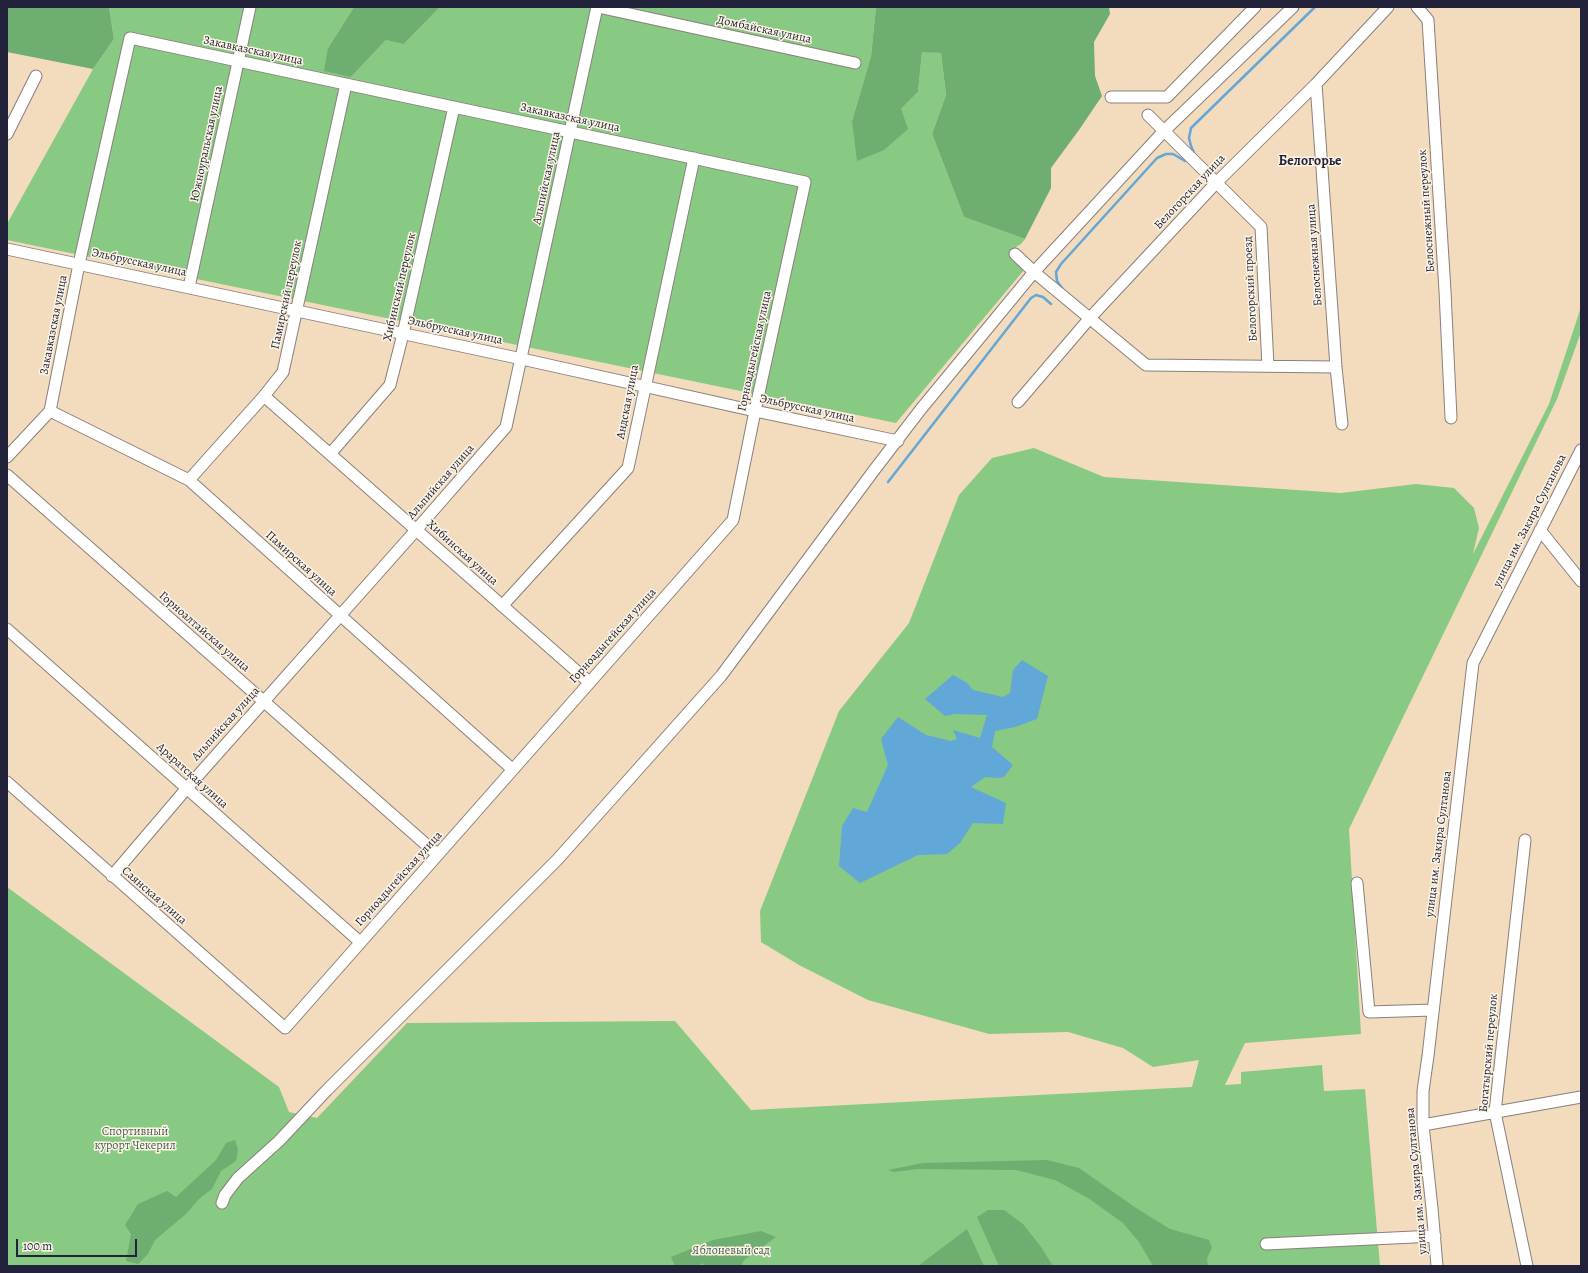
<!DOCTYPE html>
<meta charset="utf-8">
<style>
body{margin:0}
#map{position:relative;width:1588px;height:1273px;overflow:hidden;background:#f3dcbd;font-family:Alegreya,serif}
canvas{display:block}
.frame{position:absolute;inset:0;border:8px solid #22223b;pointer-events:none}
.scale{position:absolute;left:16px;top:1239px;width:121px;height:18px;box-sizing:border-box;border:2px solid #22223b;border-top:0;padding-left:5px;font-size:12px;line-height:14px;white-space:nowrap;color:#22223b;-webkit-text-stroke:3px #fcf5e5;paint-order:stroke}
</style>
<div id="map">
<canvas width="1588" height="1273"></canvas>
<div class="frame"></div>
<div class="scale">100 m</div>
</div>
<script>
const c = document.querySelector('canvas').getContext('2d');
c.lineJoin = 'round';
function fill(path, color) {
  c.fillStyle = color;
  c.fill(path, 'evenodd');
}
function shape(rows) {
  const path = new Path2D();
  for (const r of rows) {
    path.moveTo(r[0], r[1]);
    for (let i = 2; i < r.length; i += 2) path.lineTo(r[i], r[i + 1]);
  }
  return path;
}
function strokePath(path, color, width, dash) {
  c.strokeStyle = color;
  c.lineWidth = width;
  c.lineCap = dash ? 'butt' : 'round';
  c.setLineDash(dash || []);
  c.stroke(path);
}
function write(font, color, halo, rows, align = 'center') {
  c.font = font + ' Alegreya,serif';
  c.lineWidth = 3;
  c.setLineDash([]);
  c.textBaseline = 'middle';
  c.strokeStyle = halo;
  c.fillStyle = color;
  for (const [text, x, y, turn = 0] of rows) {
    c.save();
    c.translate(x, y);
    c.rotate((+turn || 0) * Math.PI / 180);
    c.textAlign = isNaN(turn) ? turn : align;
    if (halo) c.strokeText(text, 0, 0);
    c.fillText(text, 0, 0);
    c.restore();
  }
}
fill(shape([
 [109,7,354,7,328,48,351,77,386,40,405,43,440,7,876,7,871,56,852,121,901,109,918,92,922,51,941,53,946,95,932,134,964,217,1025,239,1021,244,1016,247,1023,259,1024,270,896,423,7,240,7,224,93,69,114,39],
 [1581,307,1581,332,1557,399,1349,829,1361,1034,1245,1043,1225,1085,1241,1084,1241,1072,1322,1065,1324,1091,1365,1089,1380,1266,7,1266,7,887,279,1087,289,1112,317,1118,407,1023,675,1021,751,1110,1192,1087,1199,1060,1153,1067,1123,1048,1068,1032,989,1034,868,1000,799,965,761,942,760,911,839,711,909,623,959,495,992,458,1034,448,1104,477,1341,493,1416,484,1454,488,1474,508,1479,528,1473,554,1549,404]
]), '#88ca83');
fill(shape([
 [7,7,109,7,114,39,93,69,7,52],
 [354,7,440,7,404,44,386,40,351,77,324,71,328,48],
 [876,7,1109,7,1110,14,1094,42,1095,76,1102,96,1079,130,1051,168,1051,188,1025,239,964,217,932,134,946,95,941,53,922,52,918,92,901,109,908,129,884,150,857,161,852,121,871,56],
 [235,1140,238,1149,236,1161,221,1171,212,1189,199,1199,185,1215,155,1240,148,1254,138,1264,126,1261,131,1234,125,1225,138,1204,167,1191,176,1197,216,1160,226,1143],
 [1047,1160,1079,1168,1136,1208,1170,1229,1209,1240,1212,1248,1207,1258,1208,1266,1153,1266,1139,1242,1123,1223,1088,1198,1055,1180,1016,1170,918,1169,894,1172,888,1170,923,1163],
 [988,1210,1004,1210,1023,1224,1041,1247,1053,1266,999,1266,977,1217],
 [967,1229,984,1266,918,1266],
 [761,1231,776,1237,744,1260,741,1266,704,1266,703,1263,697,1266,675,1266,671,1257,713,1240]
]), '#6eae71');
fill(shape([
 [1022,660,1048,676,1037,719,1015,727,995,731,992,747,1013,765,1004,777,997,778,985,777,971,787,1006,803,1003,824,973,823,960,843,947,854,918,855,860,883,839,866,842,826,853,808,867,812,888,765,881,739,898,717,926,735,951,741,957,739,953,730,980,738,987,715,955,714,945,716,925,699,953,675,967,683,973,690,1003,697,1010,693,1013,670]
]), '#61a7d7');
strokePath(shape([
 [1194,153,1191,146,1189,138,1191,128,1315,7],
 [1062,288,1057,281,1056,272,1061,264,1157,158,1166,154,1173,154,1185,161],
 [888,482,1031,298,1036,295,1043,297,1051,304]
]), '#61a7d7', 2.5);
const minor = shape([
 [598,7,855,63],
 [1417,7,1428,20,1445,291,1451,418],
 [1316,84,1336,367,1342,424],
 [1111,97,1167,97,1255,7],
 [1148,115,1261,227,1268,366],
 [7,134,36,76],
 [7,249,522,359,755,411,898,441],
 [1015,254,1034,272,1146,365,1336,367],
 [189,287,250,7],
 [264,396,589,682],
 [1018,402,1089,319,1216,183,1316,84,1388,7],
 [50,411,189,480,512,769],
 [331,453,390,385,403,334,454,107],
 [7,457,50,411,79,264,130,38,805,182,755,411,733,520,285,1028,7,782],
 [7,475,438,855],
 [189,480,264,396,283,372,346,84],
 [1540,530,1581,581],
 [502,606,628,468,694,158],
 [7,629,360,942],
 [1525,840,1495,1112,1527,1266],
 [112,876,187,788,417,529,506,427,597,7],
 [1357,883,1369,1012,1433,1010],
 [1423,1125,1581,1097],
 [222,1203,225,1195,238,1178,279,1141,327,1090,557,860,721,676,875,469,921,409,1034,272,1164,131,1293,7],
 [1266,1244,1435,1236],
 [1437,1266,1432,1208,1423,1125,1423,1091,1428,1056,1473,663,1581,450]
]);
strokePath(minor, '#8a7f7c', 13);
strokePath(minor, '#fff', 11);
write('12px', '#22223b', '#fcf5e5', [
 ["Домбайская улица",764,30,12],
 ["Закавказская улица",253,51,12],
 ["Закавказская улица",570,118,12],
 ["Южноуральская улица",207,144,-78],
 ["Альпийская улица",547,178,-78],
 ["Белогорская улица",1190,192,-47],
 ["Белоснежный переулок",1427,211,-94],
 ["Белоснежная улица",1315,255,-94],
 ["Эльбрусская улица",139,263,12],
 ["Хибинский переулок",400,287,-77],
 ["Белогорский проезд",1251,289,-93],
 ["Памирский переулок",287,295,-78],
 ["Закавказская улица",54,325,-79],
 ["Эльбрусская улица",455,331,12],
 ["Горноадыгейская улица",755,351,-78],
 ["Андская улица",628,402,-79],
 ["Эльбрусская улица",807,409,12],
 ["Альпийская улица",441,482,-49],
 ["улица им. Закира Султанова",1530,521,-63],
 ["Хибинская улица",462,553,42],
 ["Памирская улица",301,564,42],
 ["Горноалтайская улица",204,632,41],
 ["Горноадыгейская улица",613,636,-48],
 ["Альпийская улица",226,724,-48],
 ["Араратская улица",192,776,42],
 ["улица им. Закира Султанова",1439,844,-83],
 ["Горноадыгейская улица",399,879,-48],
 ["Саянская улица",154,896,41],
 ["Богатырский переулок",1489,1053,-85],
 ["улица им. Закира Султанова",1417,1181,-95]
]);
write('12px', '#465d54', '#fcf5e5', [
 ["Спортивный",135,1132],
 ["курорт Чекерил",135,1146],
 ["Яблоневый сад",731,1251]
]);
write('bold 14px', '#22223b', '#fcf5e5', [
 ["Белогорье",1310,162]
]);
</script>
